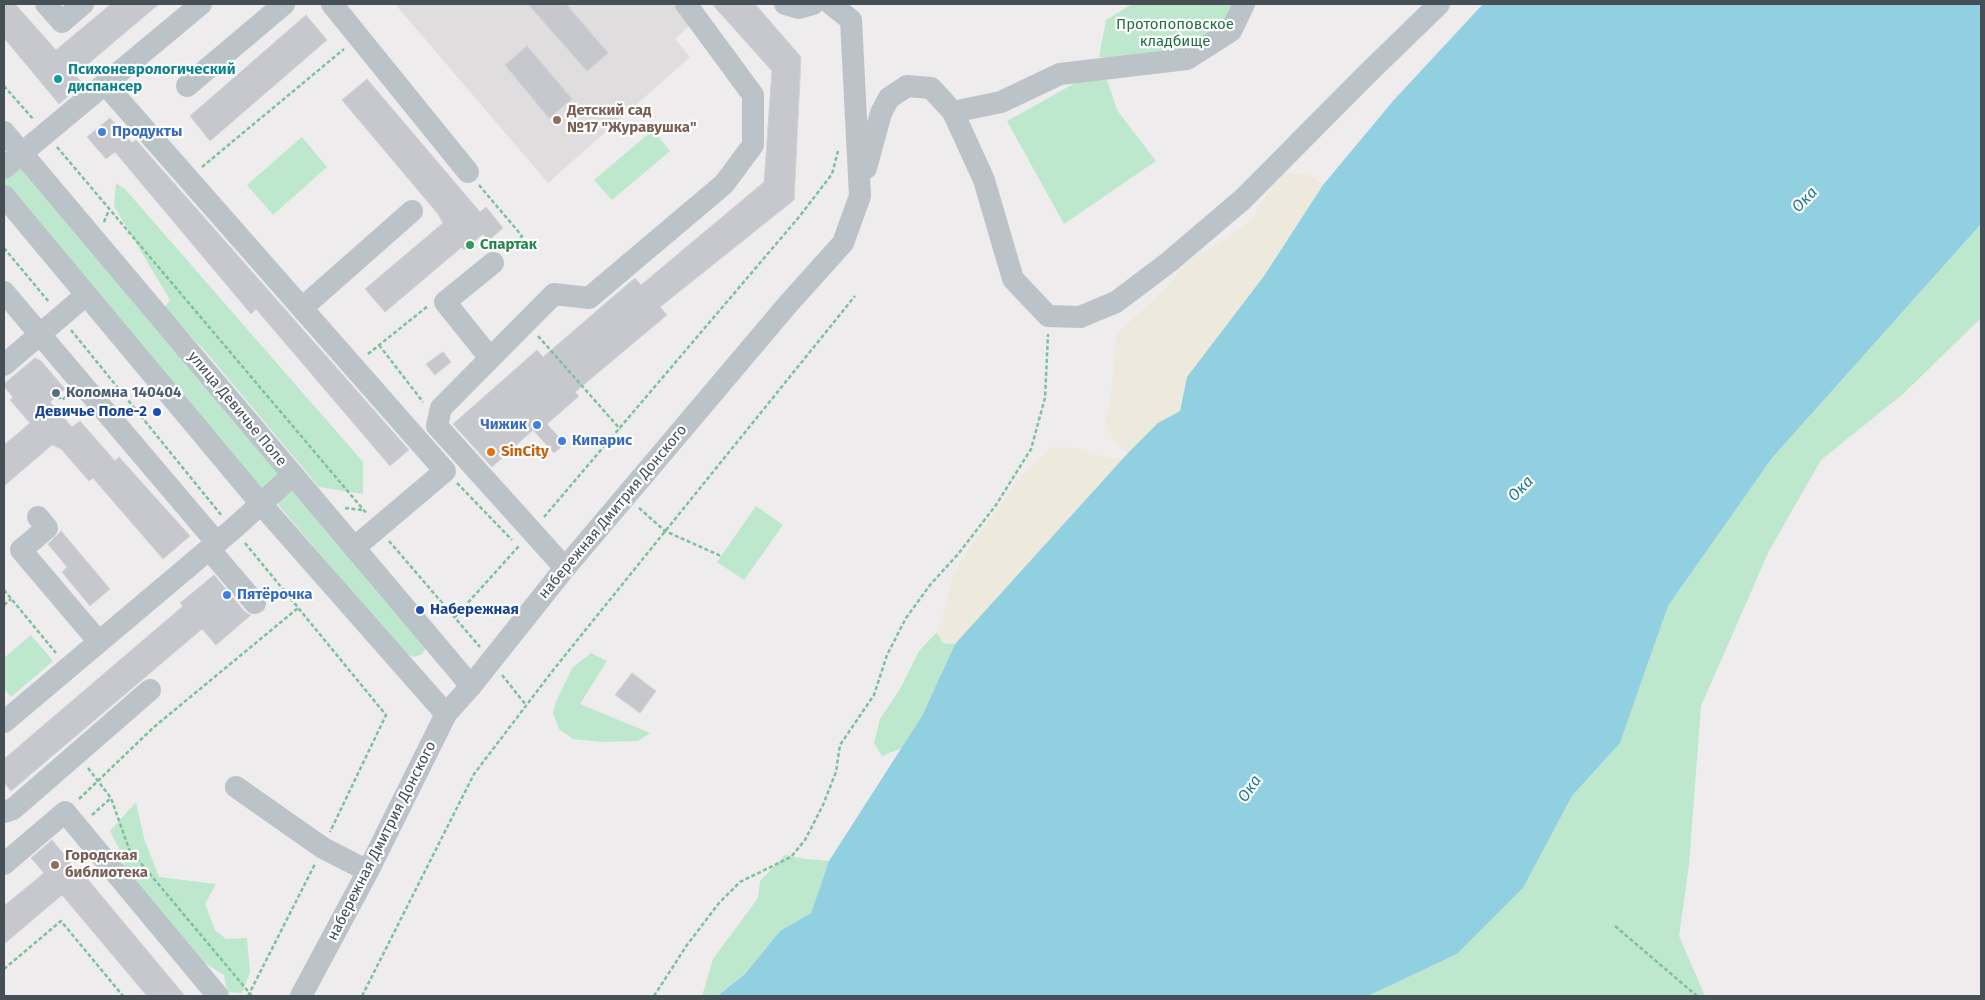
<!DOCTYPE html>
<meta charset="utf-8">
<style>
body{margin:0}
#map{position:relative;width:1985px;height:1000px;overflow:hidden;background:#eeecec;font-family:"Fira Sans",sans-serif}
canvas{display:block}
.frame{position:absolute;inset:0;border:5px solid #464f56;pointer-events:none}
</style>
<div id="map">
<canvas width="1985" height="1000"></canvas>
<div class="frame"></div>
</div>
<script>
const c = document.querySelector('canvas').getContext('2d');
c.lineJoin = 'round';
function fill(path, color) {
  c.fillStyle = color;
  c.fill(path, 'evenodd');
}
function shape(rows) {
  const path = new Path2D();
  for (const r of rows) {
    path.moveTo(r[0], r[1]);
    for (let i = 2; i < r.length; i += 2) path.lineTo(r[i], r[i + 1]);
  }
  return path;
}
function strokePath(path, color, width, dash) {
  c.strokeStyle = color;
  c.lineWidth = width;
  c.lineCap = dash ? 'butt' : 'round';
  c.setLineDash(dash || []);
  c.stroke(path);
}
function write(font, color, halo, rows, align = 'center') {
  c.font = font + ' "Fira Sans",sans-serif';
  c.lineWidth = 4.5;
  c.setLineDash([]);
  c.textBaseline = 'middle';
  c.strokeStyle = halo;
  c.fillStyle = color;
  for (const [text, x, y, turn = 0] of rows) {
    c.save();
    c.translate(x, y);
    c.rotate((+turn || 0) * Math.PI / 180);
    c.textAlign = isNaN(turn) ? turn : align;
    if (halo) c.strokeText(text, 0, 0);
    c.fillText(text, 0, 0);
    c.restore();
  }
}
fill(shape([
 [395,4,673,4,692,23,675,39,690,57,548,183]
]), '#dfdddd');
fill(shape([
 [1132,4,1251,4,1232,39,1129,61,1099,57,1106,20],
 [1086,77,1107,80,1117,110,1156,161,1064,224,1007,121],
 [653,130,670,151,612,200,594,180],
 [302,137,327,167,273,215,247,185],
 [20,166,279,474,263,492,4,185,4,176],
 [116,183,125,189,363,462,363,494,319,487,206,352,164,308,170,300,114,206],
 [1981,224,1981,318,1903,394,1821,460,1769,551,1701,706,1689,865,1679,936,1705,996,1368,996,1457,954,1523,888,1572,796,1620,743,1668,606,1772,458],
 [290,488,426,647,422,654,414,657,406,654,279,506,278,502],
 [756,506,783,525,744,580,717,562],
 [937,632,943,643,955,644,922,716,902,748,882,756,874,743,880,719,900,689,919,651],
 [31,635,53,661,11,697,4,688,4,658],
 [591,653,607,661,580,704,650,733,638,741,602,742,573,739,559,729,553,713,556,702,572,668],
 [136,802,144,838,159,877,216,884,205,904,215,930,226,939,247,938,250,972,242,993,227,992,224,975,203,962,123,883,124,859,110,831],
 [785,855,807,859,829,861,811,913,780,931,745,974,717,995,702,996,713,959,758,898,760,881]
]), '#bee8ce');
fill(shape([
 [1279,173,1308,174,1323,185,1264,276,1187,377,1180,411,1158,423,1128,453,1114,441,1105,422,1111,396,1116,335,1166,288,1191,258,1221,242,1251,221],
 [1051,447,1079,448,1103,457,1123,459,1113,472,955,644,943,643,937,632,947,602,952,577,966,553,1023,474]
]), '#eee9dd');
fill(shape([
 [1483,4,1981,4,1981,224,1772,458,1668,606,1620,743,1572,796,1523,888,1457,954,1368,996,717,996,745,974,780,931,811,913,829,861,922,716,955,644,1128,453,1158,423,1180,411,1187,377,1264,276,1323,185,1393,101]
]), '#90d0e0');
const building = shape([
 [4,4,15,4,56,50,111,4,159,4,75,75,83,83,59,104,4,38,4,4],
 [528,4,566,4,608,53,587,71,528,4],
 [712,4,755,4,801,57,794,200,660,307,667,315,575,392,579,396,547,424,565,444,554,453,533,430,492,467,453,424,537,350,543,357,635,278,641,285,764,182,772,71,712,4],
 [306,15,327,40,210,141,190,116,306,15],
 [527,46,572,99,549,118,505,65,527,46],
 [367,79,480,212,486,207,503,228,488,241,483,234,464,250,462,247,385,312,365,289,443,223,438,214,342,100,367,79],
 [110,118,132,143,136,140,409,450,390,466,256,309,251,314,115,152,106,159,87,137,110,118],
 [443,352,451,362,435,375,426,364,443,352],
 [35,358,41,361,65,389,50,402,72,427,80,421,115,461,119,457,190,536,163,559,93,478,89,481,61,449,52,445,4,486,4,445,30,423,10,400,13,397,4,387,4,384,35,358],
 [61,531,110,589,90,606,62,572,67,567,48,544,61,531],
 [214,575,245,612,251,615,216,645,202,629,11,791,4,783,4,759,183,606,180,603,214,575],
 [632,673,656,691,640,713,615,695,632,673],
 [52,840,83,877,85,876,185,996,147,996,62,895,4,944,4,906,44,873,31,858,52,840]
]);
fill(building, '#c7c8ce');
strokePath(building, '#d0d2d7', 1);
strokePath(shape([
 [4,86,34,120],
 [57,147,367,514],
 [202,167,344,49],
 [479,185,522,236,506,251],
 [104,222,109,210],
 [4,248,49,302],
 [71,330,222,516],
 [538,336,620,429],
 [379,345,423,402],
 [368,354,428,306],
 [58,396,62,400,68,395],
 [457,483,512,540],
 [345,508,362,510],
 [639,508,665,531,721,556],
 [544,517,799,217,832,174,838,151],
 [389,541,480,647],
 [245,543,386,715,330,832],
 [4,590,56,653],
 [4,605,11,599],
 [455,617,519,546],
 [502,675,526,705],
 [88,768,111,798,129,849,252,996],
 [79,799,154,727,298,608],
 [92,815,111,798],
 [1615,926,1697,996],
 [4,969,61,921,123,996],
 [248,996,315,864],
 [362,996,474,774,554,669,855,296],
 [654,996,687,945,719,903,740,882,791,857,805,840,823,805,836,772,840,745,874,695,887,655,906,618,930,585,959,553,996,505,1031,449,1045,398,1048,334]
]), '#7bc19d', 2.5, [4, 2.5]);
strokePath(shape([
 [46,4,62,22,83,4],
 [332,4,468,172],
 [785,4,799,8,813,4],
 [1244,4,1231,31,1187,59,1060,74,1001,102,953,112,984,180,1013,279,1048,316,1080,317,1116,302,1169,262,1243,199,1366,75,1439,4],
 [105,84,445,471,354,548],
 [187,86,284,4],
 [4,132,471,686],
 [4,168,201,4],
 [866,168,881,113,889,98,907,86,931,88,953,112],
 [4,196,261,504,446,714],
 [4,292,217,543],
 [302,308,412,211],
 [490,358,445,302,493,263],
 [4,365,86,295],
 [38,517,47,528,21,550,99,642],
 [209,549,255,603],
 [565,568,437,426,441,408,554,294,589,298,724,184,753,145,753,95,686,4],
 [4,722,233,529,293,475],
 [236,787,323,848,368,871],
 [4,812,13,809,150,690],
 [4,864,65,812,218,996],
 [301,996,368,871,446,714,471,686,565,568,789,303,843,243,860,196,851,20,831,4]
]), '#bbc3c9', 22);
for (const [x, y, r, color] of [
 [58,79,5,"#0f9aa8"],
 [557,120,5,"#8d6e63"],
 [102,132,5,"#3f7fe0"],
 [470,245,5,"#2e9e5b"],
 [56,393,5,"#5c6f8a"],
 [157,412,5,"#1a4fb4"],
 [537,425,5,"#3f7fe0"],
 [562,441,5,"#3f7fe0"],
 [491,452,5,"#e8710a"],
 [227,595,5,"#3f7fe0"],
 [420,610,5,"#1a4fb4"],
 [55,865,5,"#8d6e63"]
]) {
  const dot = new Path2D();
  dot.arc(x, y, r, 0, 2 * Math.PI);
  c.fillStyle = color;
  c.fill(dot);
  strokePath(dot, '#fff', 2);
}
write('15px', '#216e46', '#fff', [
 ["Протопоповское",1175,25],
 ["кладбище",1175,42]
]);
write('bold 15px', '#0d838f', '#fff', [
 ["Психоневрологический",68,70],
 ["диспансер",68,87]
], 'left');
write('bold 15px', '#785e54', '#fff', [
 ["Детский сад",567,111],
 ["№17 \"Журавушка\"",567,128],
 ["Городская",65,856],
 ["библиотека",65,873]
], 'left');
write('bold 15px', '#366cbe', '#fff', [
 ["Продукты",112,132],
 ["Чижик",527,425,"right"],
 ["Кипарис",572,441],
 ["Пятёрочка",237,595]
], 'left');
write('bold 15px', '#27864d', '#fff', [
 ["Спартак",480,245]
], 'left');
write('bold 15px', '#4e5e75', '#fff', [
 ["Коломна 140404",66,393]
], 'left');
write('15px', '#464f56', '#fff', [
 ["улица Девичье Поле",237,409,50],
 ["набережная Дмитрия Донского",613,512,-50],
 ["набережная Дмитрия Донского",382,841,-63]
]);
write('bold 15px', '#164399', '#fff', [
 ["Девичье Поле-2",147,412],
 ["Набережная",430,610,"left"]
], 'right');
write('bold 15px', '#c56008', '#fff', [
 ["SinCity",501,452]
], 'left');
write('italic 16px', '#1d7c93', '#fff', [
 ["Ока",1805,200,-46],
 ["Ока",1521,489,-46],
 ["Ока",1250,789,-55]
]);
</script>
